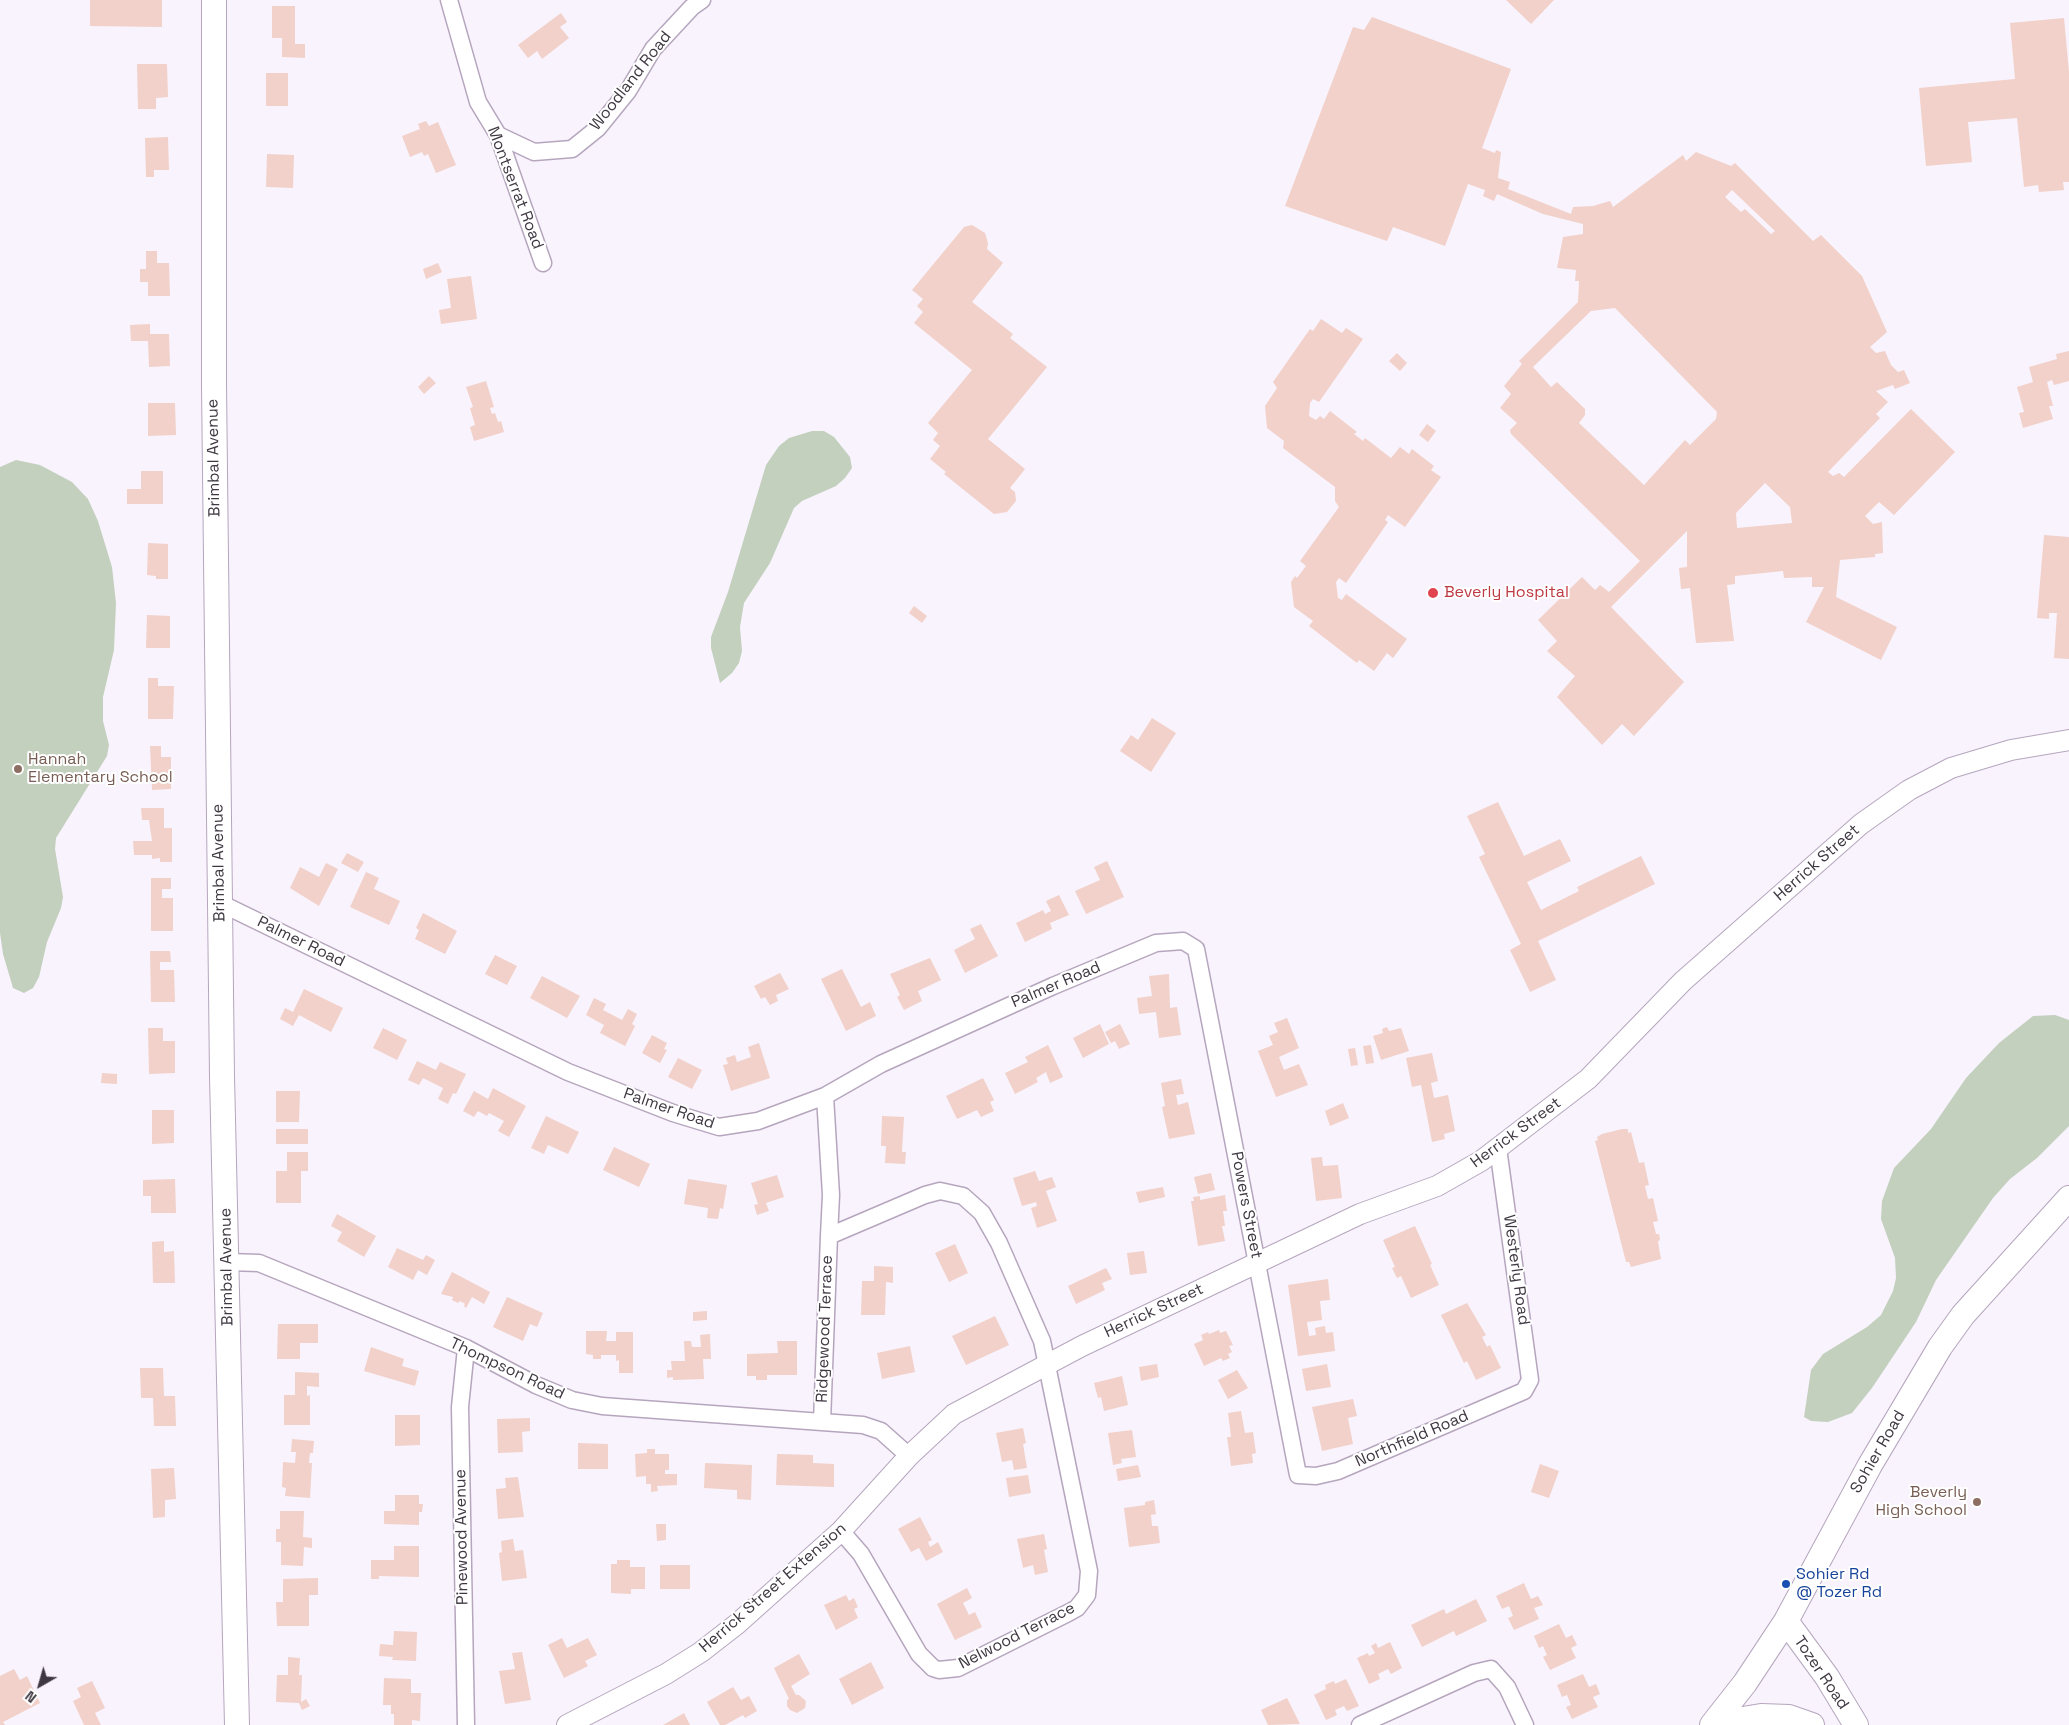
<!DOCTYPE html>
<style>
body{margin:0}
#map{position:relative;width:2069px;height:1725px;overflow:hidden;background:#f9f3fd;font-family:"Space Grotesk",sans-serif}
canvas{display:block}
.north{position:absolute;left:15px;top:1660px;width:50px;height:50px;-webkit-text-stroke:4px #fff;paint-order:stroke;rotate:218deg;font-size:14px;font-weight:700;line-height:20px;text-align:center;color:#3f3842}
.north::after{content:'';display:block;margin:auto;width:18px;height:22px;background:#3f3842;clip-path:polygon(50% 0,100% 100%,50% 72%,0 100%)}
</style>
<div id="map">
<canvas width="2069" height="1725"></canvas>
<div class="north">N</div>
</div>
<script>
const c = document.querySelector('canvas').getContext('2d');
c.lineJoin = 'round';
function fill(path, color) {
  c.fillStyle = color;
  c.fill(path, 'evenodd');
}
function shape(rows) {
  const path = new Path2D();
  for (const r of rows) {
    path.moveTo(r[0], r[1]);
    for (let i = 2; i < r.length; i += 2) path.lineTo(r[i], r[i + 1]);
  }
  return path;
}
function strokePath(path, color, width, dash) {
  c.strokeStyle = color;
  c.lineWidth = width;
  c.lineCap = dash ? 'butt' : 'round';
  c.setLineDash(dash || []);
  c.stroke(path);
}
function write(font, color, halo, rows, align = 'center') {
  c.font = font + ' "Space Grotesk",sans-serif';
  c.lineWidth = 4;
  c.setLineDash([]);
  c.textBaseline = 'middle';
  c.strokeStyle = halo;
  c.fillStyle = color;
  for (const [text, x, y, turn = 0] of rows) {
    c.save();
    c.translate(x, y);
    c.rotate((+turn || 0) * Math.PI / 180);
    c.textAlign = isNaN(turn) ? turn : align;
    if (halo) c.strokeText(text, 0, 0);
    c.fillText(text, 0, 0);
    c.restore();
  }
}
fill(shape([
 [812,431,824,431,834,437,850,457,852,468,845,478,836,486,802,501,794,508,770,563,744,603,740,627,742,651,739,663,732,673,720,683,711,648,711,637,728,592,766,465,779,446,789,438],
 [16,460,40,465,72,482,88,499,98,521,112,567,116,603,114,650,103,697,103,721,109,745,107,756,56,838,55,849,63,897,61,908,47,942,39,977,33,988,24,993,13,988,3,954,0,933,0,467],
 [2055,1015,2069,1020,2069,1126,2037,1158,2010,1179,1993,1198,1936,1280,1916,1322,1872,1388,1852,1413,1828,1422,1811,1421,1804,1417,1811,1370,1823,1354,1867,1327,1881,1315,1893,1291,1896,1278,1895,1258,1881,1219,1882,1201,1894,1168,1931,1129,1966,1078,1999,1043,2033,1016]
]), '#c3d0be');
fill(shape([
 [90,0,162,0,162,27,90,26],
 [1506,0,1554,0,1531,24],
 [272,6,295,6,295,44,305,44,305,58,282,57,282,38,272,38],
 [561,13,567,22,560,27,569,38,542,59,537,51,528,58,518,45],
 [1372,17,1511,69,1482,148,1495,153,1496,150,1501,152,1498,178,1510,182,1508,189,1571,214,1573,207,1593,206,1610,201,1613,207,1683,155,1686,161,1696,152,1731,166,1735,163,1813,241,1821,235,1862,276,1887,332,1870,347,1876,353,1885,351,1891,365,1898,372,1904,370,1910,383,1895,389,1893,385,1876,391,1888,402,1876,414,1880,418,1828,472,1833,476,1839,473,1844,477,1911,409,1955,452,1894,515,1879,502,1865,516,1873,524,1882,522,1883,553,1875,554,1875,557,1840,560,1836,597,1897,627,1881,660,1806,622,1824,587,1812,587,1812,577,1784,578,1783,571,1735,576,1735,584,1727,585,1734,641,1696,643,1690,588,1681,589,1679,568,1687,567,1687,531,1611,607,1684,682,1634,736,1622,724,1602,745,1557,697,1575,676,1547,651,1557,641,1538,620,1582,577,1595,590,1600,585,1609,592,1640,561,1511,434,1510,430,1517,423,1500,408,1511,394,1504,386,1522,364,1519,361,1578,302,1579,281,1575,281,1576,270,1557,268,1563,237,1583,234,1583,224,1543,214,1497,194,1494,201,1483,196,1485,190,1468,184,1445,246,1393,227,1387,241,1285,206,1353,27,1364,30],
 [1732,190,1775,231,1771,234,1745,209,1741,212,1725,197],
 [1615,308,1717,412,1716,419,1690,445,1685,440,1644,485,1579,423,1585,415,1585,409,1557,382,1551,387,1533,367,1591,311],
 [1765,483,1790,507,1792,523,1737,528,1736,513],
 [2064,18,2069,72,2069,182,2063,182,2064,190,2039,192,2038,185,2024,187,2017,118,1968,122,1972,162,1926,166,1919,88,2015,79,2010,23],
 [137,64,167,64,168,97,156,98,156,109,138,109],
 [266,73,288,73,288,106,266,106],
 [426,121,429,126,438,122,456,165,436,173,428,154,424,156,422,152,410,157,402,136,420,129,418,124],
 [168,137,169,170,154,170,154,177,146,177,145,138],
 [267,154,294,155,293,188,266,187],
 [972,225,985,233,988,243,987,249,1003,263,972,302,1013,334,1010,338,1047,367,988,439,1025,469,1010,488,1015,492,1016,501,1007,512,994,514,944,474,946,472,930,459,940,446,933,440,938,433,928,423,972,370,914,323,923,312,917,306,923,299,912,290,964,227],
 [146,251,157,251,157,263,169,263,170,296,148,296,148,282,140,282,140,269,146,269],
 [438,263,442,272,426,279,423,269],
 [471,276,477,319,441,324,439,310,451,308,447,279],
 [1321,319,1342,333,1346,328,1363,339,1319,402,1313,399,1310,403,1309,416,1316,420,1320,416,1324,419,1330,411,1357,432,1354,434,1363,441,1365,438,1391,458,1400,447,1409,454,1412,449,1434,466,1431,470,1441,477,1405,527,1388,515,1385,520,1388,522,1346,583,1339,578,1336,582,1338,598,1342,600,1346,594,1407,639,1393,658,1387,653,1374,671,1359,660,1357,663,1309,626,1313,621,1294,607,1291,582,1295,576,1297,578,1306,566,1300,561,1339,507,1335,501,1335,487,1283,448,1284,441,1267,428,1265,406,1277,388,1273,382,1310,329,1313,331],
 [150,324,150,334,169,334,170,366,149,367,148,341,131,341,130,325],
 [2069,351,2069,381,2054,385,2052,380,2047,382,2053,406,2049,406,2053,419,2023,428,2019,413,2024,412,2017,387,2033,382,2029,367,2057,359,2056,354],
 [1397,353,1407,363,1400,371,1389,361],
 [429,376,436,383,424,394,418,387],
 [486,381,494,407,490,408,492,414,495,413,498,422,501,421,504,432,474,441,470,427,475,425,470,408,473,407,466,387],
 [148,403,175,403,176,435,148,436],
 [1427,424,1436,431,1428,442,1419,435],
 [141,471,163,471,163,504,127,504,127,489,141,489],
 [2044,535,2069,537,2069,659,2054,658,2057,613,2049,613,2049,619,2037,618],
 [148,543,168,544,168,579,156,579,156,576,147,575],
 [914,606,927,616,922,623,909,613],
 [147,615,170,616,170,648,146,648],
 [148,678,158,678,158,686,174,686,173,719,148,719],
 [1152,718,1176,733,1151,772,1120,751,1131,735,1138,740],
 [150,746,161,746,161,757,171,757,171,789,152,790],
 [1498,802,1524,856,1560,839,1571,861,1527,882,1541,910,1579,891,1577,887,1641,856,1655,884,1538,941,1556,980,1530,992,1510,950,1521,944,1479,857,1485,854,1467,816],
 [141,808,164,808,164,828,172,828,172,862,160,862,160,858,152,859,152,855,134,855,133,841,152,841,149,820,142,820],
 [347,853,364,862,358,872,341,863],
 [1107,861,1124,897,1086,914,1075,891,1100,880,1094,867],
 [326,863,338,869,319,906,290,888,300,867,319,877],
 [366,872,379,878,374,889,400,901,389,925,350,907],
 [151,878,171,878,171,889,162,889,162,898,173,898,173,931,151,931],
 [1059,895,1069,915,1050,923,1052,929,1025,942,1016,923,1043,910,1045,914,1051,911,1046,901],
 [423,913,457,931,445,954,415,939,419,930,416,928],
 [981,924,998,956,965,973,954,950,975,939,970,929],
 [150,951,170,951,171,962,160,962,160,970,174,970,175,1002,151,1002],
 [495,955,517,966,507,985,485,974],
 [930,958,941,980,918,991,922,1001,904,1010,897,997,900,995,890,974],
 [842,969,861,1007,870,1002,876,1016,846,1031,821,979],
 [780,973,789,989,776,995,778,1001,770,1005,765,997,761,999,754,986],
 [1169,974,1170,1008,1177,1007,1181,1035,1159,1038,1156,1012,1139,1014,1137,998,1152,996,1149,976],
 [542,976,580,996,567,1018,530,998],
 [304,989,343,1008,331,1032,299,1015,293,1026,280,1019,285,1008,293,1012],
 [594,998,606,1004,603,1010,622,1020,628,1009,637,1014,632,1024,635,1026,625,1046,600,1033,604,1025,586,1015],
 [1287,1018,1299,1048,1279,1057,1284,1070,1299,1064,1308,1085,1276,1097,1258,1051,1273,1045,1269,1036,1278,1032,1274,1023],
 [1100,1024,1109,1044,1083,1058,1073,1038],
 [1120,1024,1130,1044,1119,1049,1115,1041,1111,1043,1105,1032],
 [1387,1027,1389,1031,1401,1028,1409,1051,1381,1060,1373,1036,1383,1033,1382,1029],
 [148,1028,163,1028,163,1041,175,1041,175,1073,149,1074],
 [383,1028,407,1040,397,1060,373,1048],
 [652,1035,667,1043,664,1049,667,1050,660,1063,642,1053],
 [759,1043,770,1078,731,1091,723,1065,728,1064,726,1058,735,1055,737,1062,751,1057,748,1047],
 [1048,1045,1063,1077,1050,1083,1046,1072,1036,1078,1038,1082,1015,1094,1005,1073,1028,1062,1025,1057],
 [1371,1045,1374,1063,1366,1064,1363,1046],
 [1355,1048,1358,1065,1351,1066,1348,1049],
 [1432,1053,1438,1081,1431,1083,1434,1098,1448,1095,1455,1131,1444,1134,1445,1139,1432,1142,1421,1085,1412,1087,1406,1058],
 [678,1058,702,1070,692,1089,668,1077],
 [417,1061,436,1070,440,1062,466,1074,456,1094,453,1093,448,1104,438,1099,443,1088,423,1078,419,1085,408,1080],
 [102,1073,117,1074,117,1084,101,1083],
 [983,1078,994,1100,990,1102,994,1111,981,1117,977,1110,957,1119,946,1096],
 [1181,1079,1184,1094,1176,1095,1178,1105,1188,1102,1195,1134,1169,1139,1162,1107,1165,1106,1161,1083],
 [493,1088,526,1106,509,1137,498,1131,504,1121,489,1113,487,1116,478,1111,474,1117,463,1111,474,1091,488,1099],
 [276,1091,300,1091,299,1122,276,1122],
 [1343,1103,1349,1118,1330,1126,1325,1111],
 [152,1110,174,1110,174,1143,152,1144],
 [546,1116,579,1132,568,1154,548,1145,544,1154,531,1148],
 [882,1116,904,1117,902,1152,906,1152,905,1164,885,1163,886,1146,881,1146],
 [276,1129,308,1129,308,1144,276,1144],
 [1622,1129,1628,1129,1628,1133,1631,1132,1639,1163,1644,1162,1649,1185,1645,1186,1648,1199,1653,1198,1658,1221,1653,1222,1656,1234,1659,1234,1660,1239,1658,1242,1661,1259,1631,1267,1629,1262,1626,1262,1595,1141,1598,1140,1597,1137,1602,1134],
 [614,1147,650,1164,639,1187,603,1170],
 [287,1152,308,1152,308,1171,301,1171,301,1203,276,1203,276,1171,287,1171],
 [1322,1157,1323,1166,1338,1165,1342,1198,1316,1201,1311,1158],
 [1035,1171,1039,1181,1052,1177,1056,1187,1046,1191,1057,1221,1037,1228,1031,1208,1037,1206,1036,1202,1022,1206,1013,1178],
 [1211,1173,1215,1190,1198,1194,1194,1177],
 [777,1175,784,1197,766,1203,769,1211,757,1215,754,1205,758,1204,751,1183],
 [175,1179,176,1213,151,1213,151,1196,143,1196,143,1180],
 [688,1179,727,1185,723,1209,720,1208,718,1219,707,1218,708,1208,684,1204],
 [1163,1187,1165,1197,1139,1203,1136,1192],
 [1225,1195,1227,1211,1223,1211,1225,1226,1222,1226,1225,1241,1198,1246,1191,1201,1194,1201,1193,1197,1200,1196,1200,1200],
 [337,1214,376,1236,364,1257,337,1241,342,1232,331,1226],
 [1415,1226,1432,1264,1430,1265,1439,1285,1411,1298,1401,1276,1397,1278,1392,1268,1395,1267,1383,1240],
 [164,1241,164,1252,174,1251,175,1283,153,1283,152,1242],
 [955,1244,968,1273,949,1282,935,1253],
 [397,1248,423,1260,426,1255,435,1260,427,1275,418,1270,413,1280,388,1267],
 [1144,1251,1147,1273,1130,1275,1127,1253],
 [874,1266,893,1267,893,1283,886,1282,885,1315,861,1315,862,1281,874,1281],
 [1106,1268,1112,1279,1102,1283,1105,1290,1076,1304,1068,1286],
 [452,1272,490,1292,484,1304,472,1297,466,1308,464,1306,465,1304,460,1301,458,1303,452,1300,453,1297,441,1294],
 [1328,1279,1330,1300,1320,1301,1322,1320,1307,1322,1309,1336,1316,1335,1315,1328,1325,1326,1326,1333,1333,1332,1335,1351,1298,1356,1288,1285],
 [507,1297,543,1313,537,1327,530,1324,523,1341,493,1327],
 [1467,1303,1486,1335,1482,1337,1487,1347,1490,1345,1501,1368,1476,1380,1467,1361,1464,1363,1441,1315],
 [707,1311,707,1320,693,1321,693,1312],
 [995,1316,1009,1345,966,1365,952,1336],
 [278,1324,318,1324,318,1343,300,1343,300,1359,277,1359],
 [1219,1330,1220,1333,1226,1331,1233,1345,1229,1346,1232,1352,1228,1354,1230,1358,1223,1361,1221,1358,1204,1366,1194,1344,1203,1340,1201,1335,1208,1332,1209,1334],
 [586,1331,607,1331,606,1341,616,1341,616,1332,633,1332,633,1373,619,1373,619,1360,616,1361,616,1355,601,1355,601,1359,593,1359,593,1355,586,1354],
 [710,1334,711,1359,703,1359,704,1379,673,1380,673,1377,667,1378,667,1370,672,1370,671,1361,685,1361,684,1341,691,1341,692,1347,701,1347,700,1335],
 [777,1341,797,1341,797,1375,767,1375,767,1380,756,1380,756,1376,747,1376,747,1354,778,1353],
 [910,1346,915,1372,882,1379,877,1353],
 [371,1347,404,1359,402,1366,419,1371,415,1386,364,1371],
 [1157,1364,1159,1377,1141,1381,1139,1367],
 [1327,1364,1331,1387,1306,1391,1302,1369],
 [140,1368,163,1368,164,1396,175,1396,176,1426,154,1426,153,1398,141,1398],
 [1237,1370,1248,1388,1228,1399,1218,1380],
 [295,1372,319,1373,319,1387,307,1386,307,1396,310,1395,310,1425,284,1425,284,1395,295,1395],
 [1122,1376,1128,1405,1104,1411,1101,1397,1098,1398,1094,1383],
 [1353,1399,1357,1416,1348,1418,1353,1444,1322,1451,1312,1407],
 [1241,1411,1245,1433,1253,1432,1256,1453,1252,1454,1253,1463,1231,1466,1227,1437,1231,1437,1228,1413],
 [395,1415,420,1415,420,1445,395,1446],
 [530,1418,530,1431,522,1432,523,1452,498,1453,497,1419],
 [1023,1428,1026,1443,1023,1444,1027,1468,1014,1470,1012,1460,1002,1462,996,1433],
 [1132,1430,1136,1457,1121,1459,1122,1463,1113,1465,1108,1433],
 [292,1439,314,1441,313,1453,310,1453,309,1463,312,1463,310,1498,285,1496,286,1488,282,1487,283,1462,295,1463,296,1452,291,1452],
 [578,1443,608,1444,608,1469,578,1469],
 [647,1449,655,1449,655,1454,669,1454,669,1470,665,1470,665,1474,677,1474,677,1485,657,1486,658,1491,651,1492,651,1484,646,1484,646,1476,636,1477,635,1454,647,1453],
 [777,1454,813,1455,813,1463,834,1464,834,1487,776,1485],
 [705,1463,752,1465,751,1500,737,1499,737,1490,704,1488],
 [1540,1464,1559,1471,1549,1498,1531,1492],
 [1138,1465,1141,1477,1118,1481,1116,1469],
 [174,1468,176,1499,165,1500,165,1517,153,1518,151,1469],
 [1028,1475,1031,1493,1009,1497,1006,1478],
 [518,1477,524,1517,498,1519,496,1489,506,1488,505,1478],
 [395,1495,419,1495,419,1504,423,1504,422,1512,419,1512,419,1525,384,1524,384,1511,395,1511],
 [1154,1500,1156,1514,1151,1515,1152,1526,1158,1526,1160,1543,1129,1547,1124,1508,1145,1505,1145,1502],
 [280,1511,304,1511,303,1537,312,1538,312,1548,304,1547,303,1566,281,1565,281,1542,276,1542,276,1529,280,1529],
 [920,1517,932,1540,928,1542,930,1547,938,1542,943,1552,926,1561,919,1548,911,1552,898,1529],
 [656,1524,666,1524,666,1540,657,1541],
 [1044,1534,1047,1549,1044,1550,1048,1572,1035,1575,1033,1565,1023,1568,1017,1539],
 [513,1539,515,1551,523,1550,527,1578,502,1581,499,1553,502,1552,501,1541],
 [394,1546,419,1546,419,1577,379,1576,379,1579,371,1579,371,1560,394,1560],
 [617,1560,630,1560,630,1567,645,1567,645,1589,631,1589,631,1594,611,1593,611,1564,617,1564],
 [660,1565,690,1565,690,1589,660,1589],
 [318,1578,318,1595,309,1595,309,1626,277,1626,276,1602,283,1602,283,1579],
 [1524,1583,1531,1599,1538,1596,1543,1605,1534,1608,1539,1619,1514,1630,1508,1618,1513,1616,1509,1606,1502,1609,1496,1596],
 [967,1588,972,1598,963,1603,969,1615,975,1612,982,1627,955,1640,937,1604],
 [846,1595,849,1601,854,1598,858,1607,854,1609,858,1618,836,1630,824,1605],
 [1476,1599,1487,1621,1456,1636,1454,1631,1422,1647,1411,1625,1444,1609,1446,1614],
 [1559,1624,1566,1638,1572,1635,1577,1645,1571,1648,1576,1658,1550,1670,1543,1657,1547,1655,1543,1646,1539,1648,1534,1636],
 [394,1631,417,1632,416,1661,392,1660,393,1657,379,1656,380,1644,393,1645],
 [562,1638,567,1648,588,1638,597,1655,585,1661,588,1666,564,1678,548,1645],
 [1390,1642,1402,1668,1391,1674,1388,1669,1378,1674,1380,1679,1369,1684,1357,1658,1368,1653,1369,1656,1375,1653,1371,1646,1376,1643,1378,1648],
 [522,1652,531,1700,505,1704,499,1671,515,1669,512,1653],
 [799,1654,810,1674,791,1686,796,1695,799,1695,806,1701,805,1708,797,1713,790,1710,787,1706,787,1700,789,1699,774,1668],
 [288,1657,300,1658,299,1675,302,1675,301,1702,306,1699,310,1706,302,1710,299,1703,276,1702,277,1675,288,1675],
 [871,1662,884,1688,852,1705,839,1679],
 [14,1669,20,1680,27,1676,40,1703,3,1722,5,1725,0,1725,0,1676],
 [1583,1674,1589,1687,1596,1684,1600,1694,1593,1697,1598,1707,1572,1719,1566,1707,1571,1705,1567,1695,1562,1697,1557,1685],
 [384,1678,411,1679,411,1693,421,1693,420,1721,412,1720,412,1725,394,1725,394,1714,391,1714,391,1705,383,1705],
 [1346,1679,1359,1706,1347,1711,1344,1706,1335,1710,1337,1715,1326,1720,1314,1695,1326,1689,1325,1685,1334,1681,1335,1684],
 [92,1681,105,1708,95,1713,101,1725,84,1725,73,1701,81,1697,77,1688],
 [733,1687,741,1700,749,1696,757,1711,745,1718,743,1715,725,1725,720,1725,707,1702],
 [1287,1698,1300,1724,1268,1725,1261,1710],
 [684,1713,690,1725,663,1725]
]), '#f1d1c9');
const minor = shape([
 [449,0,478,102,498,135,543,263],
 [498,135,534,152,572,149,598,128,628,91,653,49,692,7,702,0],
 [220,903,568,1072,673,1113,719,1127,758,1121,825,1096,881,1064,1053,986,1156,943,1183,941,1196,949,1298,1475,1316,1476,1338,1471,1524,1391,1530,1380,1498,1148],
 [825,1096,831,1195,829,1236],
 [228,1262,259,1263,466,1348,536,1385,572,1400,602,1406,863,1425,881,1431,909,1456],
 [822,1422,829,1236,925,1195,940,1191,963,1196,982,1213,999,1243,1042,1341,1089,1571,1087,1595,1077,1608,1068,1613,958,1668,939,1670,933,1668,919,1654,861,1554,841,1531],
 [466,1725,460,1407,466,1348],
 [1360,1725,1474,1673,1491,1669,1507,1687,1525,1725]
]);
const tertiary = shape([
 [567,1725,666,1674,701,1652,737,1624,841,1531,909,1456,954,1414,1082,1346,1360,1214,1437,1186,1481,1161,1588,1079,1683,981,1861,824,1909,790,1951,768,2011,750,2069,740]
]);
const secondary = shape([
 [214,0,214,385,222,1076,237,1725],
 [1786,1621,1827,1677,1856,1725],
 [1713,1724,1761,1716,1789,1717,1812,1725],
 [1712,1725,1745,1683,1786,1621,1870,1465,1940,1347,1963,1315,2069,1198]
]);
strokePath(minor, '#b5a6be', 19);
strokePath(tertiary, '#b5a6be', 22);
strokePath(secondary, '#b5a6be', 26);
strokePath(minor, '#fff', 16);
strokePath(tertiary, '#fff', 20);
strokePath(secondary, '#fff', 24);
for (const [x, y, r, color] of [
 [1433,593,6,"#e0444e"],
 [18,769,5,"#8d6e63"],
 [1977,1502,5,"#8d6e63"],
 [1786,1584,5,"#1a4fb4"]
]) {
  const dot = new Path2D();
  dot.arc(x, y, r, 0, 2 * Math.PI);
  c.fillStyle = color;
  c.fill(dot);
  strokePath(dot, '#fff', 2);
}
write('16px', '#3f3842', '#fff', [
 ["Woodland Road",631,81,-52],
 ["Montserrat Road",515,188,69],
 ["Brimbal Avenue",214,458,-91],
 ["Brimbal Avenue",219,863,-91],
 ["Herrick Street",1817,863,-41],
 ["Palmer Road",301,942,26],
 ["Palmer Road",1056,985,-23],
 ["Palmer Road",669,1109,19],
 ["Herrick Street",1516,1133,-36],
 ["Powers Street",1246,1205,79],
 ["Brimbal Avenue",227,1267,-91],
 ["Westerly Road",1516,1270,82],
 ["Herrick Street",1154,1311,-25],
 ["Ridgewood Terrace",825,1329,-88],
 ["Thompson Road",507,1369,25],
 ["Northfield Road",1412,1439,-23],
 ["Sohier Road",1878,1452,-60],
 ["Pinewood Avenue",462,1537,-91],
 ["Herrick Street Extension",773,1588,-41],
 ["Nelwood Terrace",1017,1636,-27],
 ["Tozer Road",1821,1673,56]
]);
write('16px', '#be3a42', '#fff', [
 ["Beverly Hospital",1444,593]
], 'left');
write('16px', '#785e54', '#fff', [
 ["Hannah",28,760],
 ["Elementary School",28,778],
 ["Beverly",1967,1493,"right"],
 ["High School",1967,1511,"right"]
], 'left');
write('16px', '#164399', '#fff', [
 ["Sohier Rd",1796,1575],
 ["@ Tozer Rd",1796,1593]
], 'left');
</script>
